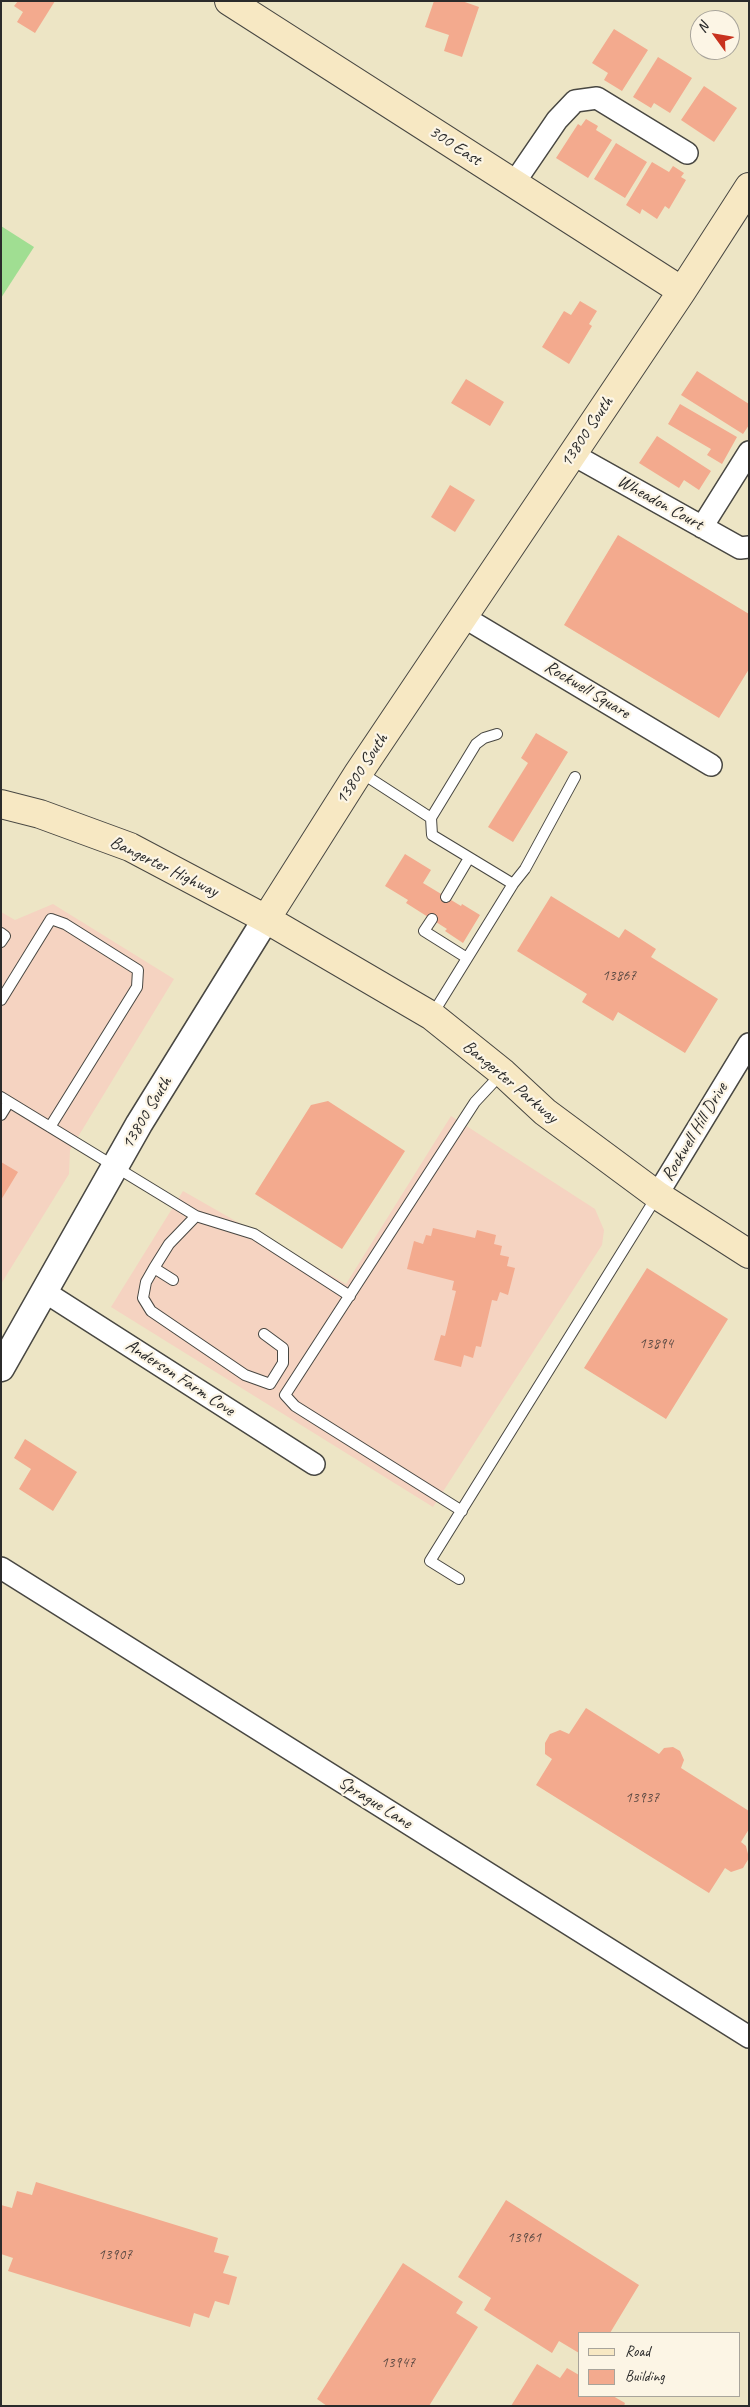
<!DOCTYPE html>
<style>
body{margin:0}
#map{position:relative;width:750px;height:2407px;overflow:hidden;background:#ede5c5;font-family:Caveat,sans-serif}
canvas{display:block}
.frame{position:absolute;inset:0;border:2px solid #2b2b2b;pointer-events:none}
.legend{position:absolute;left:578px;top:2332px;width:162px;height:65px;box-sizing:border-box;background:#fcf5e5;border:1px solid #a8a49b;margin:0;padding:6px 9px;list-style:none;font-size:15px;color:#2b2b2b}
.legend li{display:flex;align-items:center;gap:10px;height:25px}
.legend b{width:25px;border:1px solid #a8a49b}
.north{position:absolute;left:690px;top:10px;width:50px;height:50px;box-sizing:border-box;background:#fcf5e5;border:1px solid #a8a49b;border-radius:50%;rotate:302deg;font-size:14px;font-weight:700;line-height:20px;text-align:center;color:#2b2b2b}
.north::after{content:'';display:block;margin:auto;width:18px;height:22px;background:#c8321e;clip-path:polygon(50% 0,100% 100%,50% 72%,0 100%)}
</style>
<div id="map">
<canvas width="750" height="2407"></canvas>
<div class="frame"></div>
<ul class="legend">
<li><b style="height:6px;background:#f7e8c3"></b>Road</li>
<li><b style="height:14px;background:#f3aa8e"></b>Building</li>
</ul>
<div class="north">N</div>
</div>
<script>
const c = document.querySelector('canvas').getContext('2d');
c.lineJoin = 'round';
function fill(path, color) {
  c.fillStyle = color;
  c.fill(path, 'evenodd');
}
function shape(rows) {
  const path = new Path2D();
  for (const r of rows) {
    path.moveTo(r[0], r[1]);
    for (let i = 2; i < r.length; i += 2) path.lineTo(r[i], r[i + 1]);
  }
  return path;
}
function strokePath(path, color, width, dash) {
  c.strokeStyle = color;
  c.lineWidth = width;
  c.lineCap = dash ? 'butt' : 'round';
  c.setLineDash(dash || []);
  c.stroke(path);
}
function write(font, color, halo, rows, align = 'center') {
  c.font = font + ' Caveat,sans-serif';
  c.lineWidth = 4.5;
  c.setLineDash([]);
  c.textBaseline = 'middle';
  c.strokeStyle = halo;
  c.fillStyle = color;
  for (const [text, x, y, turn = 0] of rows) {
    c.save();
    c.translate(x, y);
    c.rotate((+turn || 0) * Math.PI / 180);
    c.textAlign = isNaN(turn) ? turn : align;
    if (halo) c.strokeText(text, 0, 0);
    c.fillText(text, 0, 0);
    c.restore();
  }
}
fill(shape([
 [53,904,174,979,70,1150,69,1174,1,1284,1,912,15,920],
 [451,1116,595,1209,604,1230,602,1245,433,1507,111,1307,183,1191,346,1284]
]), '#f5d3c1');
fill(shape([
 [1,226,34,247,1,298]
]), '#a0de92');
fill(shape([
 [18,1,55,1,35,33,17,22,23,12,14,6],
 [434,1,462,1,479,7,462,57,444,51,449,35,425,27],
 [614,29,648,50,622,91,604,80,608,73,592,63],
 [658,57,692,78,670,113,654,103,651,108,633,97],
 [704,86,737,108,714,142,681,120],
 [586,119,598,126,596,130,612,140,588,178,556,158,578,124,581,126],
 [616,143,647,162,625,198,594,179],
 [652,162,669,172,673,166,684,173,681,177,686,180,669,209,665,206,657,219,642,209,640,214,626,205],
 [580,301,597,311,589,324,592,326,569,364,542,347,564,311,571,315],
 [697,371,749,404,749,425,743,434,681,395],
 [466,379,504,402,490,426,451,403],
 [680,404,737,437,722,464,707,455,711,449,668,424],
 [657,436,711,471,699,490,684,480,679,488,639,463],
 [450,485,475,500,455,532,431,517],
 [618,535,749,614,749,669,719,718,564,625],
 [536,733,568,752,513,842,488,827,528,763,521,758],
 [405,854,431,870,423,883,461,906,462,904,480,915,463,943,445,931,447,929,406,903,408,900,385,886],
 [551,896,619,938,625,929,656,949,651,957,718,999,685,1053,618,1012,613,1021,582,1002,587,994,517,951],
 [328,1101,405,1151,342,1249,255,1194,311,1105],
 [1,1162,18,1172,1,1200],
 [433,1228,475,1238,477,1230,496,1235,494,1244,502,1246,500,1255,509,1257,507,1266,515,1268,508,1295,500,1292,497,1301,492,1300,481,1347,476,1346,473,1358,464,1355,461,1367,434,1360,441,1335,445,1336,456,1291,452,1290,454,1281,407,1269,414,1241,423,1244,426,1235,431,1236],
 [647,1268,728,1319,666,1419,584,1368],
 [25,1439,77,1472,53,1511,19,1489,31,1469,14,1458],
 [586,1708,659,1754,664,1748,673,1747,680,1751,684,1760,681,1768,749,1811,749,1829,741,1842,746,1846,749,1858,743,1868,731,1872,725,1868,709,1893,536,1785,552,1759,545,1754,545,1743,550,1734,560,1730,569,1734],
 [36,2182,218,2238,214,2252,229,2256,223,2273,237,2277,229,2305,215,2301,209,2318,194,2313,190,2327,8,2271,13,2258,1,2254,1,2205,12,2208,17,2191,32,2195],
 [506,2200,639,2285,610,2333,579,2333,579,2353,559,2341,552,2353,484,2310,491,2298,458,2277],
 [403,2263,463,2302,456,2313,478,2327,429,2406,327,2406,317,2399],
 [537,2364,560,2378,567,2368,579,2375,579,2396,613,2396,625,2403,624,2406,511,2406]
]), '#f3aa8e');
const service = shape([
 [360,772,431,818,432,835,513,884],
 [431,818,476,744,484,738,497,734],
 [446,897,469,858],
 [432,919,424,931,467,958],
 [1,933,5,936,1,942],
 [1,1000,51,919,65,924,138,970,137,987,50,1127],
 [432,1015,513,884,525,869,575,777],
 [1,1097,196,1216,254,1234,350,1296],
 [1,1115,9,1102],
 [154,1268,169,1244,196,1216],
 [173,1280,154,1268,146,1282,143,1298,151,1311,245,1375,270,1384,283,1363,283,1348,264,1334],
 [462,1511,295,1406,285,1395,475,1102,502,1073],
 [459,1579,430,1561,657,1196]
]);
const minor = shape([
 [514,183,557,120,575,101,597,98,687,153],
 [572,454,740,548,749,547],
 [702,527,749,452],
 [462,616,711,765],
 [657,1195,749,1044],
 [45,1292,314,1464],
 [1,1568,749,2037]
]);
const tertiary = shape([
 [1,1368,139,1124,266,919]
]);
const secondary = shape([
 [229,1,682,291],
 [1,804,40,814,130,847,266,919,432,1016,503,1073,545,1112,657,1195,749,1254],
 [266,919,359,772,682,291,749,187]
]);
strokePath(service, '#484742', 12);
strokePath(minor, '#484742', 24);
strokePath(tertiary, '#484742', 29);
strokePath(secondary, '#484742', 30);
strokePath(service, '#fff', 10);
strokePath(minor, '#fff', 21);
strokePath(tertiary, '#fff', 26);
strokePath(secondary, '#f7e8c3', 28);
write('15px', '#5d4b44', null, [
 ["13867",619,976],
 ["13894",656,1344],
 ["13937",642,1798],
 ["13961",524,2238],
 ["13907",115,2255],
 ["13947",398,2363]
]);
write('18px', '#2b2b2b', '#fcf5e5', [
 ["300 East",455,146,33],
 ["13800 South",587,432,-56],
 ["Wheadon Court",660,503,29],
 ["Rockwell Square",587,690,31],
 ["13800 South",362,769,-57],
 ["Bangerter Highway",164,867,26],
 ["Bangerter Parkway",510,1082,40],
 ["13800 South",147,1113,-59],
 ["Rockwell Hill Drive",695,1132,-59],
 ["Anderson Farm Cove",180,1378,33],
 ["Sprague Lane",375,1803,32]
]);
</script>
